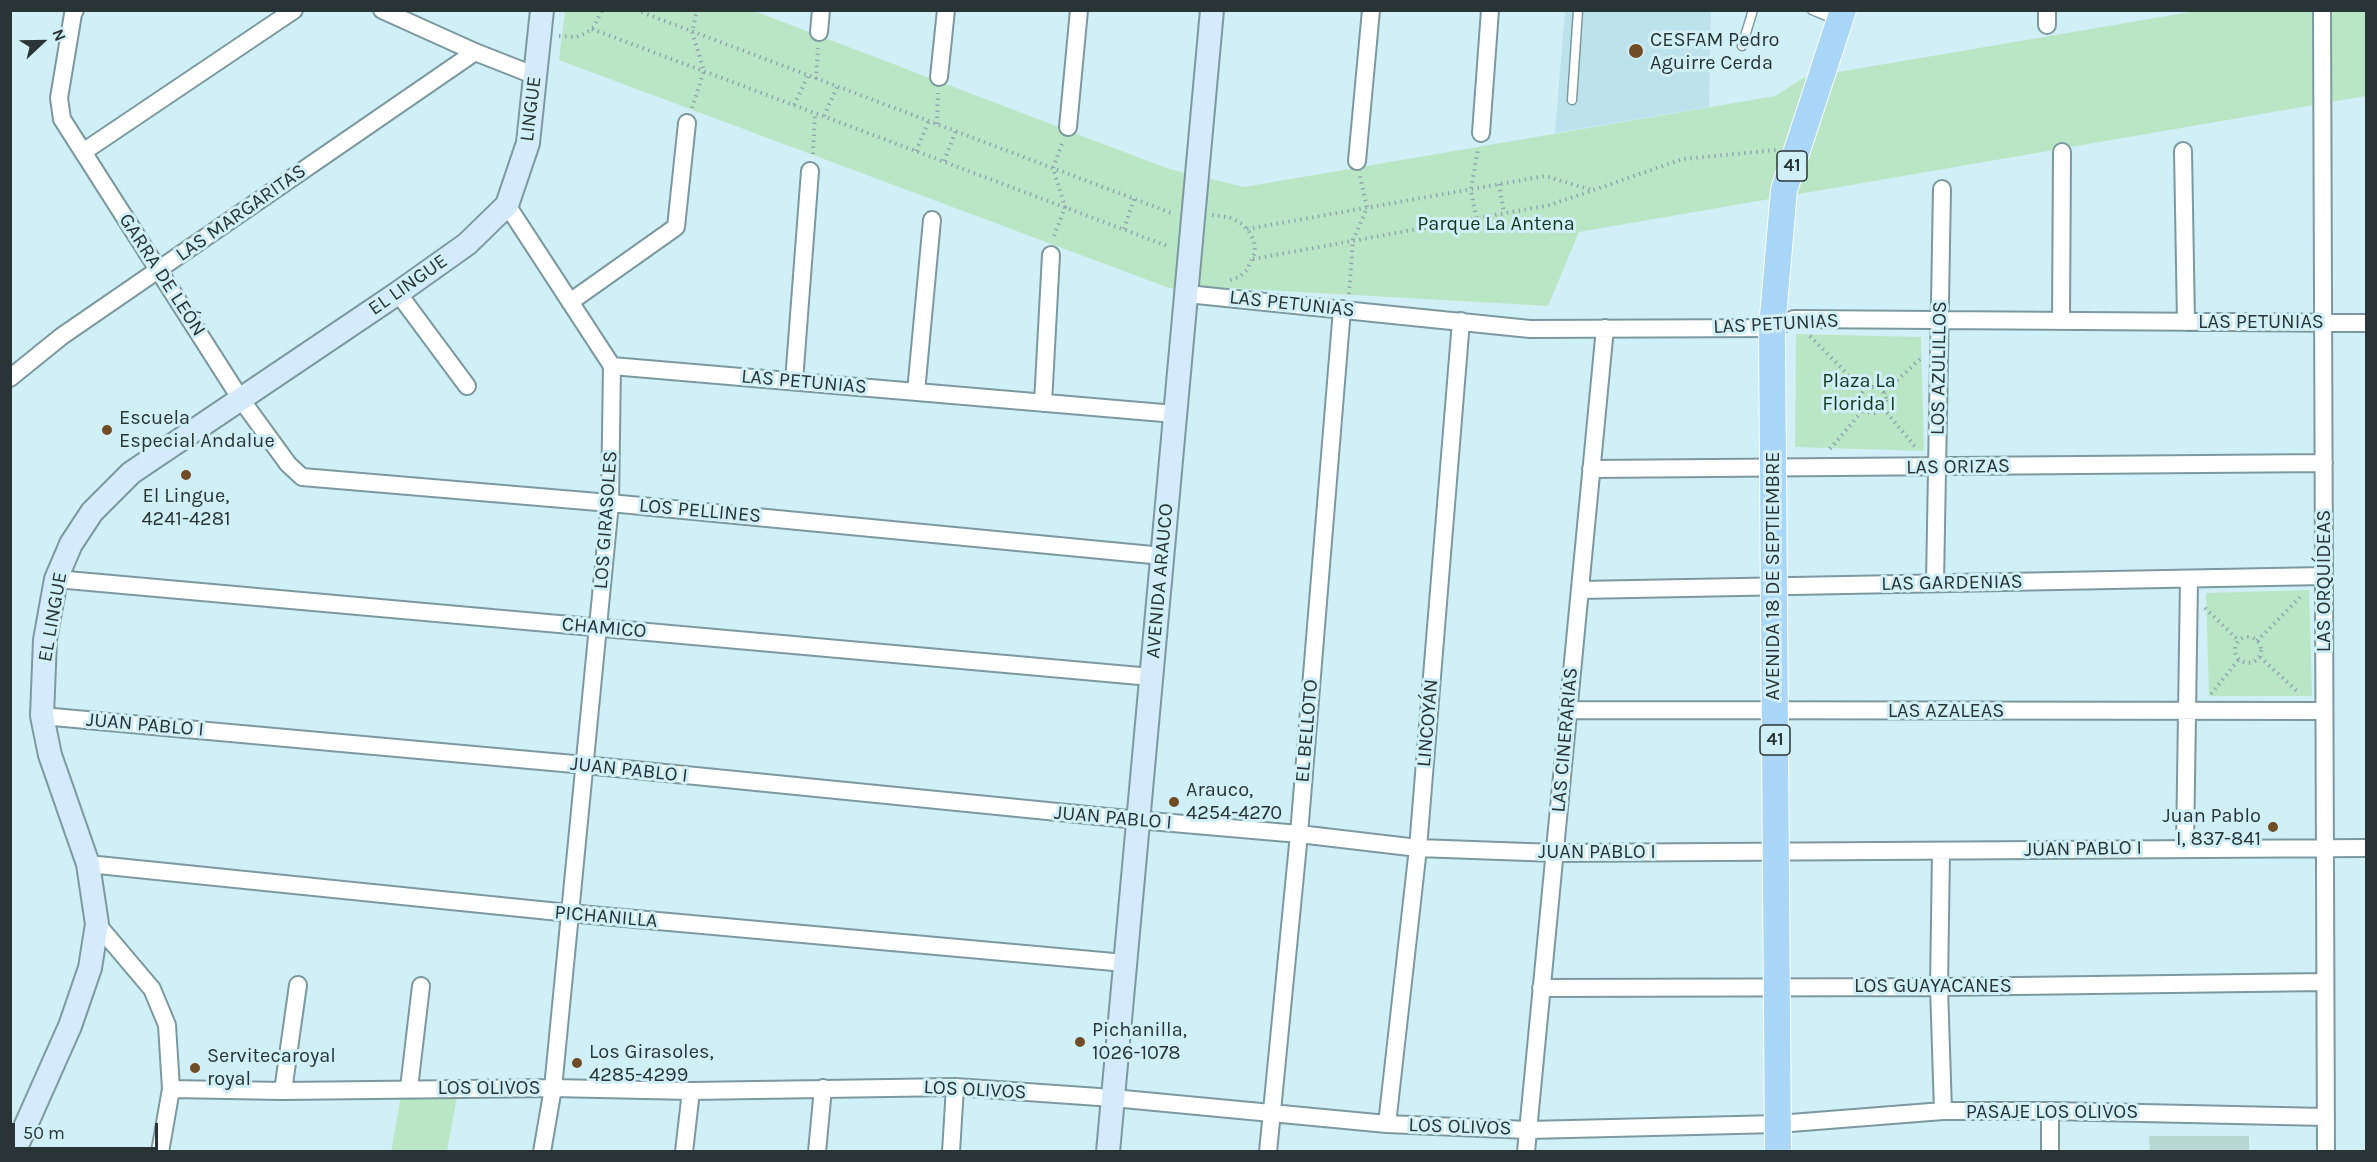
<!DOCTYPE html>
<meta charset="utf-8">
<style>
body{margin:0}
#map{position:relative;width:2377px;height:1162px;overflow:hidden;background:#d1eff6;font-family:Karla,sans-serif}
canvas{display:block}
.frame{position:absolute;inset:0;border:12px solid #283436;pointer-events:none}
.north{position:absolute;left:12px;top:12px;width:60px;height:60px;-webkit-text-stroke:4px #d1eff6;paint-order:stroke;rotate:68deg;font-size:16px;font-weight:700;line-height:24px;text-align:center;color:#283436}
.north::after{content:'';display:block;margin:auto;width:21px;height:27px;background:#283436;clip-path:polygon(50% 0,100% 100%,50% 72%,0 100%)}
.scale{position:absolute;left:12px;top:1123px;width:146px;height:27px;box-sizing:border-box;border:3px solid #283436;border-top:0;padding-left:8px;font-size:18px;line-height:21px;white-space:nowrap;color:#283436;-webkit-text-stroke:4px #d1eff6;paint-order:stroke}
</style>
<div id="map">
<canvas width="2377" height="1162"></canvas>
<div class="frame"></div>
<div class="north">N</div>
<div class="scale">50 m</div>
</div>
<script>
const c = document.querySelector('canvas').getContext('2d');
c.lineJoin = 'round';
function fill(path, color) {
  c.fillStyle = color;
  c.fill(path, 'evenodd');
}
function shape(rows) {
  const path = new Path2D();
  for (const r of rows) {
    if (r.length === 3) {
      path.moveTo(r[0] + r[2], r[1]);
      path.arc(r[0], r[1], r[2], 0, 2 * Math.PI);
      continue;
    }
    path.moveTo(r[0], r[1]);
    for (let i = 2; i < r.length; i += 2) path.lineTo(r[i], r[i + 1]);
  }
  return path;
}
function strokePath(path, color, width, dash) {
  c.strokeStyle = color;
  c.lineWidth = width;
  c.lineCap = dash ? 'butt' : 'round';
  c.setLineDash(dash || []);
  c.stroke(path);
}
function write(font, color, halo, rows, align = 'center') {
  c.font = font + ' Karla,sans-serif';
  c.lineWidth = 6;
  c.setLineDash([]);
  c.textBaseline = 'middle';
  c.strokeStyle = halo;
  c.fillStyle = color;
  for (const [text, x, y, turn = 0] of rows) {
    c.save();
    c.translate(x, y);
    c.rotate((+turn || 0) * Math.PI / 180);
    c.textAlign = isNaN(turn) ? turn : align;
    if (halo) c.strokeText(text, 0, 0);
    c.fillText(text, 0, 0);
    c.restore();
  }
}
fill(shape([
 [1565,11,1711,11,1709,107,1555,133]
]), '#bce3eb');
fill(shape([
 [565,11,754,11,1169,169,1244,187,1775,96,1803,78,2196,11,2366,11,2366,96,1579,232,1548,306,1229,288,1169,288,559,60],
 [1796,334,1921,337,1924,451,1795,447],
 [2309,590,2312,696,2209,696,2206,593],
 [401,1096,457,1097,447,1151,391,1152]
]), '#b9e7c6');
fill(shape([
 [2149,1136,2249,1136,2249,1152,2150,1152]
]), '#b8d7d1');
const lane = shape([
 [1812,10,1836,20],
 [1742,46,1753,10],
 [1572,100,1578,10]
]);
const street = shape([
 [75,10,73,14,59,98,62,119,240,398,288,464,302,477,610,503,1163,556],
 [382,10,475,52,536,76],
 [2322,10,2326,1152],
 [2047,25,2047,10],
 [819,32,821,10],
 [939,77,946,10],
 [1068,127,1079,10],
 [1481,133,1490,10],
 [2183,151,2186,322],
 [83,152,294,10],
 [1357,161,1371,10],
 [507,205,612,366,610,503,553,1088,542,1152],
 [398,293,467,386],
 [1187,294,1530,329,1772,328,1794,319,2366,323],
 [570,302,676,227,687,123],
 [2061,321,2062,152],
 [612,366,1175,414],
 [10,378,62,336,475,52],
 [794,381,810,171],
 [916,392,932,220],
 [1043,403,1051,255],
 [1591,469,2324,463],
 [56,579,1151,677],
 [1935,583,1942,189],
 [1580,590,2324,576],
 [1568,710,2324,711],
 [42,716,585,765,1138,820,1299,834,1418,848,1555,853,2366,848],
 [2185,848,2189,579],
 [1941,851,1939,987,1943,1111],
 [88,864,569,913,1125,963],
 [97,924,152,989,167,1025,171,1089,160,1152],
 [1541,988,1939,987,2325,982],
 [409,1088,421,986],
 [171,1089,283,1091,553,1088,691,1091,955,1087,1113,1098,1387,1124,1528,1130,1778,1124,1943,1111,2050,1111,2326,1117],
 [283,1091,298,985],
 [1387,1124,1418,848,1461,321],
 [684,1152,691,1091],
 [817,1152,823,1088],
 [951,1152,955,1087],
 [1268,1152,1299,834,1342,309],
 [1526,1152,1605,328],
 [2050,1152,2050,1111]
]);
const secondary = shape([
 [14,1152,70,1026,90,968,97,924,88,864,50,755,42,716,45,640,56,579,71,544,92,512,131,473,398,293,467,244,507,205,528,143,542,10],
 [1108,1152,1212,10]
]);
const primary = shape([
 [1778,1152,1772,328,1784,190,1843,10]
]);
strokePath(lane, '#7c999f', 11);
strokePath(street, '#7c999f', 20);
strokePath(secondary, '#7c999f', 26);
strokePath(primary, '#fff', 28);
strokePath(shape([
 [636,10,1174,214],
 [592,29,1170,247],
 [559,36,576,37,586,33,594,27,602,10],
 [816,79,818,48],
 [794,105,808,76],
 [692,108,704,71,692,32,697,10],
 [824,116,837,87],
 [937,124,938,93],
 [916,151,929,121],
 [813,154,815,113],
 [944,161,956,131],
 [1499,184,1504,213],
 [1212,215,1232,218,1242,224,1249,232,1254,241,1255,252,1247,270,1239,277,1230,280],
 [1476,218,1471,189,1478,149],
 [1124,229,1134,199],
 [1247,229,1545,176,1591,190],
 [1054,236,1065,207,1053,168,1063,141],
 [1253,259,1550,205,1683,159,1776,150],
 [1349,294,1353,240,1367,208,1360,176],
 [1810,336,1864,391],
 [1873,400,13],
 [1884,393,1922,357],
 [1883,408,1917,449],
 [1830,449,1864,409],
 [2205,608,2239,641],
 [2248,650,13],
 [2257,641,2303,594],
 [2260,657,2299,693],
 [2211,694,2239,659]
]), '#91a8ad', 4, [1.5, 4.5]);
strokePath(lane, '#fff', 8);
strokePath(street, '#fff', 16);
strokePath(secondary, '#d5ebfb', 22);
strokePath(primary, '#aad7f8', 26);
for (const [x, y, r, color] of [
 [1636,51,8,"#714d27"],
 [107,430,6,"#714d27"],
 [186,475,6,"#714d27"],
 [1174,802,6,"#714d27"],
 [2273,827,6,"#714d27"],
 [1080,1042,6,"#714d27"],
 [577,1063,6,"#714d27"],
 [195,1068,6,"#714d27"]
]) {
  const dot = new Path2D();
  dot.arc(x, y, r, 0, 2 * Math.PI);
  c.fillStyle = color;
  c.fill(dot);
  strokePath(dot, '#d1eff6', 2);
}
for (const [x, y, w] of [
 [1792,166,30],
 [1775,740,30]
]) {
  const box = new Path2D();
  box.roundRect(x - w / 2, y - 15, w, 30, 4.5);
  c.fillStyle = '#d1eff6';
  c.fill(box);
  strokePath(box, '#283436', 1.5);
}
write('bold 18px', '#283436', null, [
 ["41",1792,166],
 ["41",1775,740]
]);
write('20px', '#283436', '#d1eff6', [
 ["CESFAM Pedro",1650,40],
 ["Aguirre Cerda",1650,63],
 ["Escuela",119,418],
 ["Especial Andalue",119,441],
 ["El Lingue,",186,496,"center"],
 ["4241-4281",186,519,"center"],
 ["Arauco,",1186,790],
 ["4254-4270",1186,813],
 ["Juan Pablo",2261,816,"right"],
 ["I, 837-841",2261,839,"right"],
 ["Pichanilla,",1092,1030],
 ["1026-1078",1092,1053],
 ["Los Girasoles,",589,1052],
 ["4285-4299",589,1075],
 ["Servitecaroyal",207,1056],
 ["royal",207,1079]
], 'left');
write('20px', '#283436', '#d1eff6', [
 ["LINGUE",531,109,-83],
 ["LAS MARGARITAS",241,213,-35],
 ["GARRA DE LEÓN",162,275,57],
 ["EL LINGUE",408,285,-35],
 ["LAS PETUNIAS",1292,304,6],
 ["LAS PETUNIAS",2261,322],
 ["LAS PETUNIAS",1776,324,-3],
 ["LOS AZULILLOS",1939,368,-89],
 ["LAS PETUNIAS",804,382,5],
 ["LAS ORIZAS",1958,467,-1],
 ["LOS PELLINES",700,511,5],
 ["LOS GIRASOLES",606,520,-86],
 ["AVENIDA 18 DE SEPTIEMBRE",1773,576,-90],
 ["AVENIDA ARAUCO",1160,581,-85],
 ["LAS ORQUÍDEAS",2324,581,-90],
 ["LAS GARDENIAS",1952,583,-1],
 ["EL LINGUE",53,617,-80],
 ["CHAMICO",604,628,5],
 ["LAS AZALEAS",1946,711],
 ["LINCOYÁN",1428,723,-85],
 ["JUAN PABLO I",145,725,5],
 ["EL BELLOTO",1307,731,-85],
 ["LAS CINERARIAS",1565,740,-85],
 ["JUAN PABLO I",629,770,6],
 ["JUAN PABLO I",1113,818,5],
 ["JUAN PABLO I",2083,849,-1],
 ["JUAN PABLO I",1597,852],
 ["PICHANILLA",606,917,5],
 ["LOS GUAYACANES",1933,986],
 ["LOS OLIVOS",489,1088],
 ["LOS OLIVOS",975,1090,3],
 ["PASAJE LOS OLIVOS",2052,1112],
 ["LOS OLIVOS",1460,1127,2]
]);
write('20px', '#0d391f', '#d1eff6', [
 ["Parque La Antena",1496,224],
 ["Plaza La",1859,381],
 ["Florida I",1859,404]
]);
</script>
